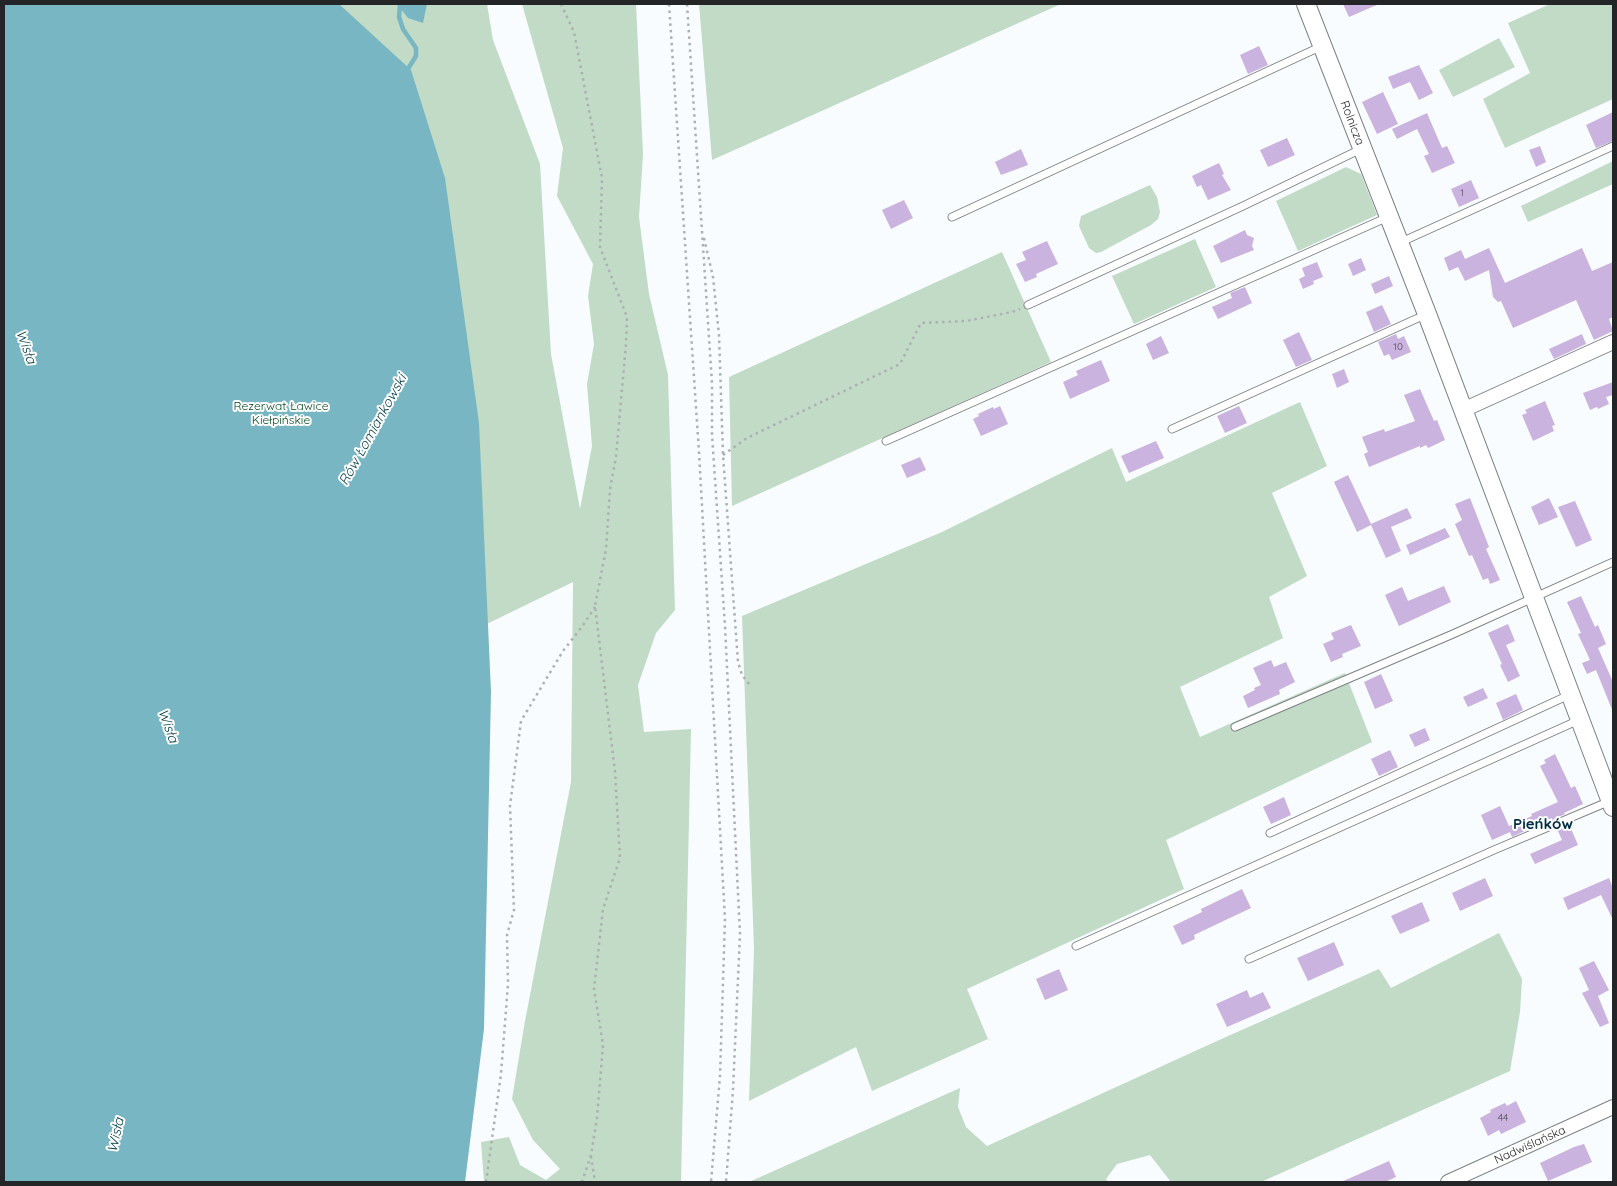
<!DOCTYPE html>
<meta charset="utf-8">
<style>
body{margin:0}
#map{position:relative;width:1617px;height:1186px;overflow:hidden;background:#f8fcff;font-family:Quicksand,sans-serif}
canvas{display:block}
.frame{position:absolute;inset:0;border:5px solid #242526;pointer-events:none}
</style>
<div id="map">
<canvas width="1617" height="1186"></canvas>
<div class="frame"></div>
</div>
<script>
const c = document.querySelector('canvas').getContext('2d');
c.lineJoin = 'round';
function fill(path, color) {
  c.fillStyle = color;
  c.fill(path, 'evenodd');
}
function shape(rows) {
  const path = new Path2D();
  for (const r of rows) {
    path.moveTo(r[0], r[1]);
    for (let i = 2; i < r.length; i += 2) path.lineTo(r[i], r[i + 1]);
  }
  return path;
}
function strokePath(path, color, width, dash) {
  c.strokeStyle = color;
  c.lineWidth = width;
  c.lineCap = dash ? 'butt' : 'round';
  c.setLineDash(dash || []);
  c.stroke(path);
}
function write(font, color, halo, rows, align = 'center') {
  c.font = font + ' Quicksand,sans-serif';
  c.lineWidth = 4;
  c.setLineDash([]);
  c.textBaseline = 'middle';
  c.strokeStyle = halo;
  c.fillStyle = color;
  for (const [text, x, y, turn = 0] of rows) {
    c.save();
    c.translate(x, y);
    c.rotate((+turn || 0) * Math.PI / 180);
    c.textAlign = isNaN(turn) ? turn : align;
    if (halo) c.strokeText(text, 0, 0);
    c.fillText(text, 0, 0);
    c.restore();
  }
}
fill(shape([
 [4,4,487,4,493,40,540,164,551,354,580,509,592,446,587,384,594,344,588,296,593,264,557,196,563,148,522,4,636,4,643,154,639,217,649,294,668,375,675,610,656,633,638,685,644,732,691,729,681,1182,484,1182,481,1142,509,1137,520,1165,546,1180,560,1169,533,1140,512,1099,525,1021,571,782,573,582,105,810],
 [699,4,1061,4,712,160],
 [1550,4,1613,4,1613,99,1505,148,1483,99,1530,73,1508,23],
 [1499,38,1515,67,1453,97,1439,70],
 [1613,161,1613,184,1528,222,1521,206],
 [1346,167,1361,174,1377,215,1298,251,1276,201],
 [1150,185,1157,197,1160,212,1158,219,1151,225,1101,252,1096,253,1089,248,1079,226,1081,216],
 [1195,239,1216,287,1134,324,1112,276],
 [1002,252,1051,362,732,506,729,377],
 [1300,402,1327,466,1272,493,1307,576,1269,597,1283,638,1180,687,1200,737,1345,673,1372,742,1166,840,1184,889,967,989,988,1039,872,1091,856,1047,749,1101,754,949,742,616,942,532,1112,448,1126,482],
 [1499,933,1522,979,1520,1012,1510,1071,1261,1182,1171,1182,1150,1155,1117,1164,1106,1179,1108,1182,749,1182,960,1088,958,1107,966,1127,987,1146,1217,1041,1379,969,1391,988]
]), '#c1dbc6');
fill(shape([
 [4,4,339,4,411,70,445,178,479,423,491,692,484,1029,465,1182,4,1182],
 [397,4,427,4,423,23,408,18]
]), '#79b6c4');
strokePath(shape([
 [400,4,399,17,403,29,416,48,416,56,406,72]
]), '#79b6c4', 4.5);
fill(shape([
 [1343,4,1379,4,1349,17],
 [1259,46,1268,65,1248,74,1240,55],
 [1419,65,1433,93,1419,100,1410,82,1393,89,1388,77],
 [1383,92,1398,124,1377,134,1362,102],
 [1613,112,1613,141,1596,148,1586,125],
 [1427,113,1442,148,1447,146,1455,163,1432,173,1424,156,1429,154,1417,129,1397,139,1392,129],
 [1287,138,1295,155,1268,167,1260,150],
 [1540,146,1546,162,1536,167,1529,150],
 [1021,149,1028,165,1001,175,995,162],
 [1219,163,1224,174,1222,175,1231,190,1208,200,1201,185,1197,187,1192,176],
 [1471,180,1479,198,1459,207,1451,189],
 [904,200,913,218,891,229,882,210],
 [1245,230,1247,235,1254,238,1252,246,1254,250,1221,263,1213,246],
 [1047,241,1058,264,1036,274,1037,277,1025,282,1016,264,1026,260,1022,252],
 [1489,248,1505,283,1582,248,1592,271,1613,262,1613,317,1609,319,1613,331,1594,340,1576,300,1513,328,1501,301,1498,302,1493,297,1489,270,1465,281,1458,267,1449,271,1444,258,1461,250,1465,259],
 [1361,258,1366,270,1353,276,1348,264],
 [1317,262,1323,277,1313,281,1314,284,1303,289,1299,279,1305,276,1302,268],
 [1389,276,1393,286,1375,294,1371,284],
 [1245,287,1252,303,1218,319,1212,307,1232,298,1230,293],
 [1382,305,1391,324,1374,332,1366,312],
 [1299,332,1312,360,1296,367,1283,340],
 [1396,334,1398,339,1404,336,1411,352,1392,360,1389,354,1384,356,1378,342],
 [1582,334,1586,344,1554,359,1549,349],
 [1161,336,1169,353,1153,360,1146,344],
 [1101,360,1110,381,1070,399,1063,382,1078,375,1076,371],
 [1344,369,1349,382,1337,388,1332,374],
 [1613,382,1613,395,1606,397,1609,404,1598,409,1597,407,1590,410,1583,393],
 [1420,389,1434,421,1437,420,1445,440,1428,448,1426,445,1420,448,1420,446,1369,467,1364,454,1368,452,1362,437,1384,429,1385,432,1415,421,1404,395],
 [1545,401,1555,425,1552,426,1554,431,1533,441,1522,415,1527,413,1525,410],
 [1000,406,1008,424,981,436,973,419,979,416,978,414,993,407,994,409],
 [1239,406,1247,423,1225,433,1217,416],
 [1156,441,1164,458,1129,473,1121,456],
 [920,457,926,470,907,478,901,465],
 [1348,475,1371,524,1407,508,1412,518,1391,527,1401,551,1386,558,1371,525,1357,532,1334,482],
 [1470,498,1489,547,1486,549,1500,580,1490,584,1488,578,1483,580,1472,555,1469,556,1455,524,1462,520,1455,504],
 [1549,498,1558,517,1539,525,1531,507],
 [1575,501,1592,540,1576,547,1558,507],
 [1445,528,1450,537,1410,555,1406,545],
 [1444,586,1451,602,1399,626,1385,595,1402,587,1408,601],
 [1581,596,1595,627,1598,625,1606,644,1598,648,1613,682,1613,712,1596,670,1587,674,1582,663,1590,660,1578,634,1581,633,1567,602],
 [1508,624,1515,641,1506,645,1520,676,1508,682,1500,665,1502,664,1488,633],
 [1351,625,1361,646,1342,654,1343,657,1331,662,1323,644,1334,639,1331,633],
 [1271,660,1274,667,1286,662,1295,682,1279,690,1280,694,1248,708,1243,696,1255,690,1254,688,1261,685,1253,668],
 [1381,674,1393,701,1375,709,1364,682],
 [1483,688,1488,698,1468,707,1463,697],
 [1516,694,1523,710,1503,720,1496,703],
 [1425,728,1430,740,1415,747,1409,735],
 [1390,750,1398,767,1379,776,1371,759],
 [1555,754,1571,788,1575,786,1583,804,1564,813,1565,814,1552,820,1552,818,1512,837,1510,832,1492,840,1481,815,1500,806,1509,826,1532,816,1531,814,1558,802,1540,766,1546,763,1544,760],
 [1284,797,1291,815,1271,824,1263,807],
 [1569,824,1578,845,1535,864,1530,854,1562,840,1557,829],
 [1485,878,1493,896,1460,911,1452,893],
 [1609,878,1613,888,1613,920,1601,895,1568,910,1563,898],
 [1242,889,1251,908,1194,935,1195,939,1182,945,1173,926,1202,912,1201,909],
 [1422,902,1430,921,1400,934,1391,916],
 [1334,942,1344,965,1308,981,1297,958],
 [1594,961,1609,990,1598,996,1609,1023,1600,1027,1582,993,1589,990,1579,968],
 [1059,969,1068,990,1045,1000,1036,979],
 [1247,990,1250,998,1263,992,1271,1008,1227,1027,1216,1004],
 [1516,1101,1526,1122,1501,1134,1499,1130,1488,1136,1480,1118,1491,1112,1490,1110,1505,1103,1507,1106],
 [1584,1144,1592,1162,1548,1181,1540,1163,1574,1147],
 [1389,1161,1396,1177,1385,1182,1341,1182]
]), '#cab3df');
const service = shape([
 [952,217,1322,46],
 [1399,243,1613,146],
 [1028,305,1243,206,1361,149],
 [1172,429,1427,314],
 [886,441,1388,217],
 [1235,727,1453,634,1613,562],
 [1270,833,1569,695],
 [1076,946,1579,720],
 [1249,959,1494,850,1610,801]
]);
const minor = shape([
 [1463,410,1613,342],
 [1448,1182,1613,1107]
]);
const tertiary = shape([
 [1306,4,1427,314,1613,807]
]);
strokePath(service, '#7e8183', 9);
strokePath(minor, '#7e8183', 16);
strokePath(tertiary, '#7e8183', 20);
strokePath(shape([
 [561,4,574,32,602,178,600,247,627,317,626,344,616,457,610,489,606,549,595,606,615,772,620,858,603,909,594,989,603,1045,597,1118,591,1155,582,1182],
 [669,4,699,452,725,919,720,1076,711,1182],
 [687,4,712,383,712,435,725,626,740,934,733,1090,726,1182],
 [704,238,713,277,719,335,723,455,738,662,742,675,750,685],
 [723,455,747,438,900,364,921,323,966,321,1012,312,1020,309],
 [591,1156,595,1182],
 [486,1182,501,1074,508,984,507,935,514,910,510,806,521,721,563,651,581,628,595,607]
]), '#adb0b3', 2.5, [2.5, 4]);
strokePath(service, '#fff', 7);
strokePath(minor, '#fff', 14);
strokePath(tertiary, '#fff', 18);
write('10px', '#4e4854', null, [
 ["1",1462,193],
 ["10",1398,347],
 ["44",1503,1118]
]);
write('12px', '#242526', '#fff', [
 ["Rolnicza",1352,123,69],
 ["Nadwiślańska",1530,1145,-24]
]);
write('12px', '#00481e', '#fff', [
 ["Rezerwat Ławice",281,406],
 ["Kiełpińskie",281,420]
]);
write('italic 14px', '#0e4650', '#fff', [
 ["Wisła",26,347,70],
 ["Rów Łomiankowski",373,430,-61],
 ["Wisła",168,726,70],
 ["Wisła",116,1135,-78]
]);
write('bold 15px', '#002e43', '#fff', [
 ["Pieńków",1543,824]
]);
</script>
